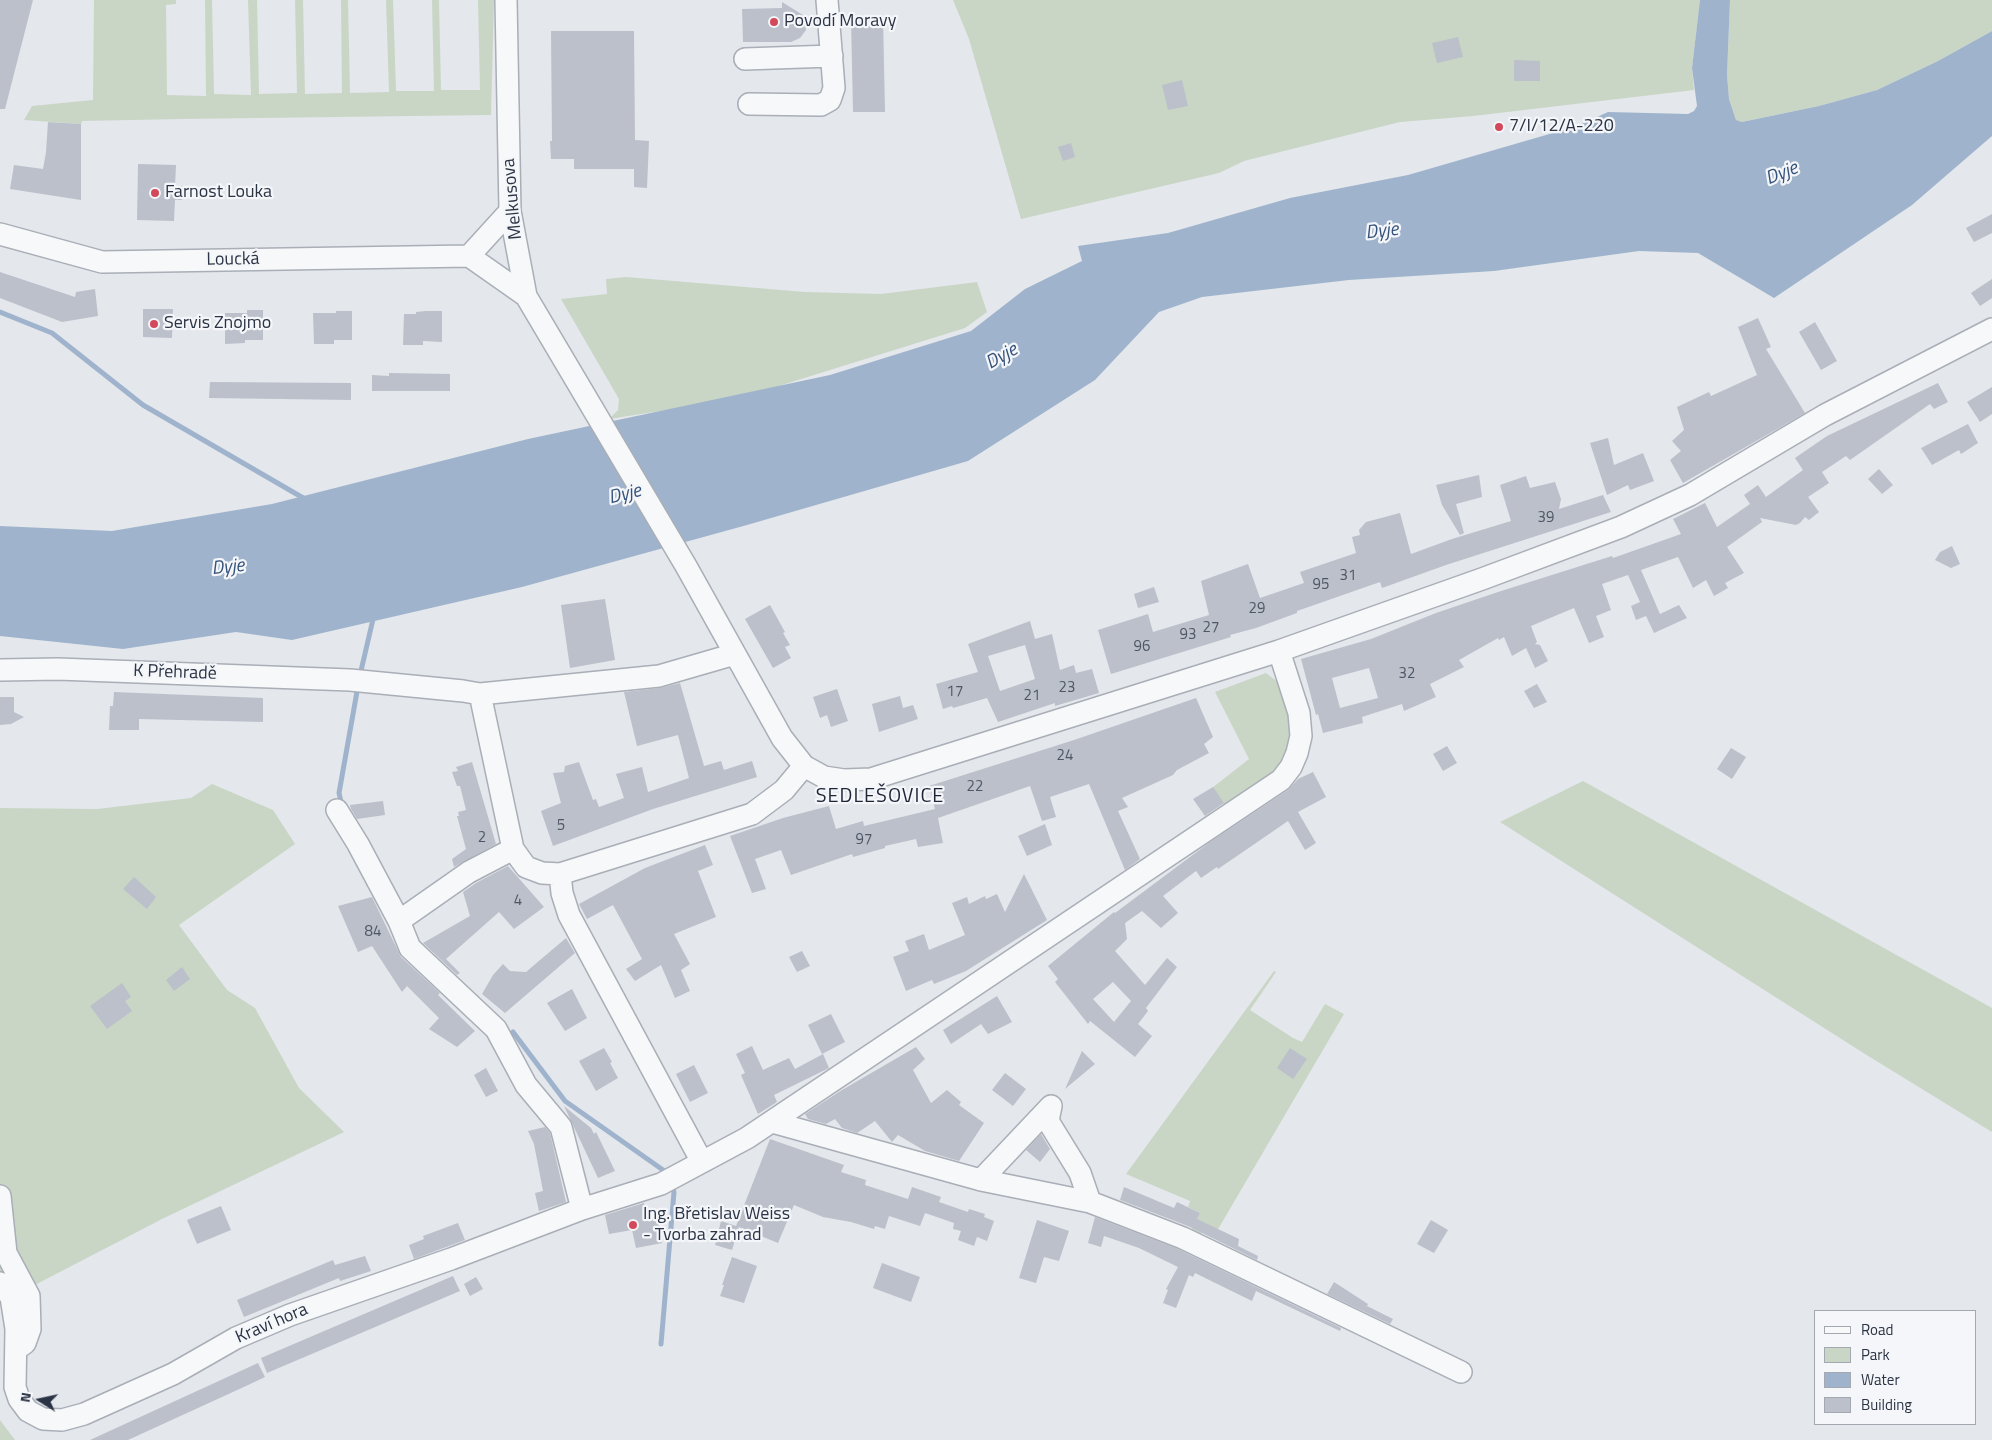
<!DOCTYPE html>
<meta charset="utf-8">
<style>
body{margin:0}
#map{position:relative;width:1992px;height:1440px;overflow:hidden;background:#e4e7ec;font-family:"Titillium Web",sans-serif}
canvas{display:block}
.legend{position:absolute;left:1814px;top:1310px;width:162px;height:115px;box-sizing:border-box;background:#f4f6f9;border:1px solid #a4a8b1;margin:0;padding:6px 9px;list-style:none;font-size:15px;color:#2b3445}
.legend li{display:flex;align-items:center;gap:10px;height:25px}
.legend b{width:25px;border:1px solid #a4a8b1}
.north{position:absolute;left:15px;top:1375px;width:50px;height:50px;-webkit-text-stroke:4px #f4f6f9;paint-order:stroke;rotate:280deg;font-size:14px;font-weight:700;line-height:20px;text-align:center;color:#2b3445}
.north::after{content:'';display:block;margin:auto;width:18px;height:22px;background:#2b3445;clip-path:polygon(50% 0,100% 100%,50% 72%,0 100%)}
</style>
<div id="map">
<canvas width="1992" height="1440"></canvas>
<ul class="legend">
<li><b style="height:6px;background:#f7f8fa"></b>Road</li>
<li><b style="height:14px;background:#c9d6c5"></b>Park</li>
<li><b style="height:14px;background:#9fb4cc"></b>Water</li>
<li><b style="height:14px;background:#bbc0ca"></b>Building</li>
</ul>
<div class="north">N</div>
</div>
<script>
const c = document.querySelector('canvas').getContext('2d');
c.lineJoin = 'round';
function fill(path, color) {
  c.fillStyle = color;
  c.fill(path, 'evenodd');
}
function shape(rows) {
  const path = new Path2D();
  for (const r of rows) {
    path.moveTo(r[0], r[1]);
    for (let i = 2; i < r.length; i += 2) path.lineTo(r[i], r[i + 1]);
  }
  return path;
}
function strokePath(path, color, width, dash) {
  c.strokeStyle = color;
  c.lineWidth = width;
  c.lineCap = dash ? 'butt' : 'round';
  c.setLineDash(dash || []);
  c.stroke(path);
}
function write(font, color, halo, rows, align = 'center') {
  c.font = font + ' "Titillium Web",sans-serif';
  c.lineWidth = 4.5;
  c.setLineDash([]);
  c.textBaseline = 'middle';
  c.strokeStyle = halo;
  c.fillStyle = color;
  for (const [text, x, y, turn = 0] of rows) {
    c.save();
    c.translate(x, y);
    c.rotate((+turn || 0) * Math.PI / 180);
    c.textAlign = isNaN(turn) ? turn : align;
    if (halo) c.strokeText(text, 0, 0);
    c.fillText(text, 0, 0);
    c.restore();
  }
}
fill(shape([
 [94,0,176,0,176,4,166,5,167,95,206,96,205,0,212,0,214,94,251,95,248,0,257,0,259,94,297,93,295,0,303,0,305,94,342,93,341,0,348,0,350,93,389,92,386,0,393,0,396,91,434,91,432,0,439,0,441,90,480,90,478,0,494,0,491,115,182,119,82,121,81,124,24,120,32,106,93,100],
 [953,0,1700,0,1692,68,1694,90,1473,116,1400,122,1244,161,1219,173,1021,219,969,39],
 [1730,0,1992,0,1992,31,1938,61,1877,90,1819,106,1742,122,1736,120,1729,99,1727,75],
 [626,277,805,292,881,294,977,282,987,312,965,328,737,399,609,419,618,410,619,399,561,299,607,294,606,279],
 [1266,673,1279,683,1295,730,1277,774,1225,806,1212,788,1249,759,1215,692],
 [1583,781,1992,1008,1992,1132,1865,1054,1500,822],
 [212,784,273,810,295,844,179,925,227,990,255,1008,299,1088,344,1132,162,1219,31,1287,0,1297,0,808,97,809,191,798],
 [1274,971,1276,972,1250,1010,1293,1038,1302,1042,1325,1004,1344,1014,1217,1231,1205,1227,1199,1238,1189,1235,1200,1213,1188,1207,1190,1201,1126,1174],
 [0,1420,15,1440,0,1440]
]), '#c9d6c5');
fill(shape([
 [1700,0,1730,0,1727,75,1729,99,1736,120,1742,122,1819,106,1877,90,1938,61,1992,31,1992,136,1912,205,1774,298,1698,253,1639,251,1494,271,1349,280,1202,297,1159,312,1095,380,968,461,747,525,522,587,292,640,236,632,123,649,0,636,0,526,112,531,272,504,528,439,830,375,971,331,1025,289,1082,261,1078,246,1168,233,1290,198,1408,175,1577,126,1608,112,1688,114,1694,111,1697,106,1692,68]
]), '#9fb4cc');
strokePath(shape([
 [0,312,52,333,143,405,305,499],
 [360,675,374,615],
 [342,806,339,793,358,686],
 [513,1032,565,1101,663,1170,666,1176],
 [661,1344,674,1192,670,1185]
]), '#9fb4cc', 5);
fill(shape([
 [0,0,33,0,5,109,0,109],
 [782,2,803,15,806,20,806,30,800,38,791,42,743,42,742,9,782,8],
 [883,17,885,112,853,112,851,18],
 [551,31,634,31,635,140,649,141,647,188,634,187,634,169,574,169,574,159,551,159,550,141,552,141],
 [1458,37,1463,57,1437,63,1432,43],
 [1514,60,1540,61,1540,81,1514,81],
 [1182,80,1188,106,1168,110,1162,85],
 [48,122,81,124,81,200,10,189,14,165,43,169,46,152],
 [1071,143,1075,157,1063,161,1058,147],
 [138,164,176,165,175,186,182,186,186,193,182,200,175,200,174,221,137,220],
 [1992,214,1992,233,1974,242,1966,228],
 [0,272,75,297,76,292,95,289,98,316,62,322,0,298],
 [1992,279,1992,298,1980,306,1971,293],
 [143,309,173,309,172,338,143,337],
 [247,310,263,310,263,340,245,340,245,343,225,344,225,313,247,313],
 [336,311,352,311,352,340,334,340,334,344,314,344,313,313,336,313],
 [426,311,442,311,442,342,423,341,423,345,403,345,404,314,416,314,416,312],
 [1758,318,1771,347,1766,349,1805,413,1683,483,1670,460,1681,451,1672,441,1684,430,1677,407,1709,392,1711,396,1757,375,1738,327],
 [1815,322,1837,361,1821,370,1799,332],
 [389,373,450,374,450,391,372,391,372,375,389,376],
 [210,382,351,383,351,400,209,398],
 [1938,383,1948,402,1934,409,1930,404,1850,460,1846,456,1822,472,1829,483,1808,497,1819,512,1809,520,1805,517,1800,523,1796,525,1760,518,1762,522,1727,547,1744,573,1725,583,1728,588,1714,596,1706,580,1693,588,1678,557,1641,570,1660,614,1679,605,1687,618,1654,633,1646,616,1636,620,1631,606,1640,602,1628,575,1602,584,1611,610,1596,616,1604,637,1589,643,1574,608,1531,626,1537,642,1535,644,1540,645,1548,661,1535,668,1526,648,1512,656,1504,637,1499,640,1498,638,1459,660,1464,667,1430,684,1436,697,1404,711,1402,704,1362,717,1363,723,1323,733,1318,714,1316,715,1301,659,1371,639,1436,613,1498,592,1612,556,1613,558,1681,534,1673,519,1705,503,1717,527,1750,504,1744,495,1758,485,1766,497,1803,470,1795,458,1827,436],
 [1369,668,1378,698,1340,708,1332,678],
 [1992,387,1992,414,1980,422,1967,402],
 [1968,424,1978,443,1961,454,1959,450,1932,465,1921,448],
 [1608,438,1614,465,1643,453,1654,481,1630,490,1628,485,1607,495,1590,443],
 [1879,469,1893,485,1882,494,1868,479],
 [1479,475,1482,497,1456,504,1464,533,1460,535,1442,505,1436,485],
 [1526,476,1530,488,1555,482,1561,499,1559,509,1603,495,1611,512,1446,565,1382,588,1380,582,1297,611,1297,613,1256,628,1230,635,1231,637,1111,674,1098,630,1148,614,1153,632,1209,615,1201,581,1248,564,1260,598,1304,583,1300,572,1356,553,1352,537,1360,535,1359,530,1366,522,1400,513,1411,554,1452,539,1511,521,1500,485],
 [1952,546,1960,564,1951,568,1935,560,1940,552],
 [1154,587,1159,602,1138,608,1134,594],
 [605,599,615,660,570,668,561,605],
 [770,605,785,632,783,633,790,645,785,647,791,658,773,668,745,619],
 [1030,621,1035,639,1052,634,1060,670,1074,665,1076,673,1092,669,1099,693,1055,706,1055,703,998,722,987,698,953,708,952,706,943,709,936,684,978,672,968,644],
 [1025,645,1035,679,1000,691,988,656],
 [680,683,704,766,721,761,724,770,752,761,757,777,653,809,553,846,541,811,561,803,553,773,564,772,565,766,579,762,593,800,596,799,599,807,624,798,616,774,642,767,648,792,689,778,678,735,637,746,624,692,660,688],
 [1537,684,1547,702,1534,708,1524,691],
 [837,689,848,721,831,727,827,715,820,718,813,697],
 [114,692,263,698,263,722,139,719,139,730,109,730,110,706,113,706],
 [900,696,903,708,913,705,918,719,879,732,872,704],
 [0,697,14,697,14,712,24,717,11,724,0,725],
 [1196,698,1213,737,1204,744,1209,753,1177,770,1173,775,1122,798,1128,807,1118,811,1140,859,1125,870,1089,784,1050,797,1056,817,1042,821,1030,786,938,818,943,843,918,847,916,839,885,846,885,848,853,857,852,854,791,875,781,850,755,859,766,889,752,893,730,836,783,818,829,806,836,829,863,821,864,826,935,809,929,786,1074,740],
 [1447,746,1457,763,1443,771,1433,754],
 [1731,748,1746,757,1732,779,1717,769],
 [472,762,496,844,454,867,452,859,466,849,457,816,459,816,458,812,466,810,460,786,457,786,452,772,458,771,456,767],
 [1313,772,1326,797,1298,812,1316,843,1305,850,1288,821,1218,869,1217,867,1201,878,1196,871,1163,896,1178,913,1161,928,1142,911,1125,923,1127,939,1115,951,1145,985,1167,958,1177,967,1146,1008,1148,1011,1138,1024,1152,1036,1135,1057,1090,1021,1088,1024,1055,982,1058,979,1048,966,1114,912,1115,913,1210,842,1288,790,1298,779],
 [1113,982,1131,1001,1114,1022,1093,999],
 [1213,787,1224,803,1205,816,1193,799],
 [383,801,385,815,357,819,351,809,350,805],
 [1045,824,1052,845,1027,856,1018,836],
 [705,845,713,865,698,871,716,917,674,934,690,964,681,970,690,991,675,998,661,965,635,981,626,969,642,959,613,905,587,919,579,904,645,868],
 [508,866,544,907,514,929,499,912,446,959,460,973,457,975,423,943,470,916,463,892,476,883],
 [1024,874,1047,920,966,971,934,984,932,980,906,991,893,957,909,951,905,941,924,934,929,950,965,935,952,903,967,897,969,904,985,896,986,899,997,894,1005,912],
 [134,877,156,897,147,909,123,889],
 [372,897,401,957,440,993,438,995,475,1031,457,1047,429,1029,439,1018,407,986,402,992,372,946,358,952,338,906],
 [566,938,575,953,505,1013,482,994,493,975,503,964,510,971,526,972],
 [802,951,810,966,797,972,789,957],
 [182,967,190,979,174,991,166,980],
 [122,983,131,997,125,1001,132,1011,107,1029,90,1006],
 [572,989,587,1018,565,1031,547,1003],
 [997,996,1012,1022,988,1034,981,1024,951,1044,943,1030],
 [831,1014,845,1042,822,1054,808,1025],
 [752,1046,763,1070,789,1058,795,1069,823,1054,829,1068,774,1095,777,1102,758,1114,741,1075,745,1073,736,1054],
 [916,1047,925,1059,913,1070,931,1103,947,1090,961,1102,959,1105,984,1123,959,1161,925,1151,898,1135,892,1142,875,1121,857,1133,842,1128,835,1119,826,1124,808,1119,805,1114,842,1090],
 [604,1048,612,1062,610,1063,618,1078,596,1091,579,1061],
 [1290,1048,1307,1059,1293,1079,1277,1068],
 [1082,1051,1095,1064,1065,1089],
 [694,1065,708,1093,690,1102,676,1074],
 [486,1068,498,1091,486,1097,474,1075],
 [1005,1073,1026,1089,1013,1106,992,1090],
 [564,1106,591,1128,594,1134,596,1132,615,1171,598,1178],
 [545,1127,550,1133,566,1202,539,1211,535,1193,543,1191,534,1144,528,1131],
 [1041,1134,1050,1149,1040,1162,1026,1150],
 [770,1139,844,1165,841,1172,866,1180,865,1185,908,1199,912,1187,941,1197,939,1202,968,1212,969,1209,985,1214,984,1217,994,1221,987,1241,977,1237,974,1246,958,1240,961,1231,953,1229,954,1223,925,1213,920,1226,889,1216,885,1229,875,1226,874,1229,851,1222,823,1217,794,1205,778,1243,739,1227,732,1250,715,1245,721,1221,736,1226],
 [1124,1187,1174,1208,1177,1202,1200,1213,1197,1219,1239,1239,1238,1246,1258,1256,1257,1260,1188,1226,1120,1200],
 [644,1203,648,1217,657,1215,662,1243,636,1248,632,1230,609,1234,605,1215],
 [221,1206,231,1230,197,1244,187,1220],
 [1095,1217,1178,1249,1341,1328,1340,1331,1256,1291,1252,1301,1195,1273,1193,1277,1189,1275,1176,1308,1163,1303,1168,1290,1166,1289,1178,1267,1139,1248,1104,1236,1101,1247,1088,1243],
 [1037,1220,1069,1231,1059,1261,1044,1257,1036,1283,1019,1278],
 [1431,1220,1448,1230,1434,1253,1417,1244],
 [458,1223,465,1240,414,1259,409,1245,424,1239,423,1236],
 [365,1256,371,1271,340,1281,339,1278,244,1317,237,1300,333,1260,335,1265],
 [732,1257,757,1266,744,1303,720,1296,724,1285,722,1285],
 [882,1263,920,1277,911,1302,873,1288],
 [453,1276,460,1291,267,1373,261,1358],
 [476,1277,483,1289,470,1296,464,1284],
 [1334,1282,1368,1304,1367,1306,1393,1319,1390,1324,1327,1294],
 [258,1363,265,1377,246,1386,128,1440,90,1440]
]), '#bbc0ca');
const minor = shape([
 [506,0,510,211,526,296,686,566,782,738,804,766,824,777,844,780,871,779,1279,651,1482,579,1621,527,1690,495,1825,415,1992,329],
 [745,59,832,56],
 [749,104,821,105,830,100,834,88,827,0],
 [0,234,102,262,469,256,526,296],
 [469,256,510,211],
 [0,670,58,669,350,680,463,691,480,694,659,676,735,654],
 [480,694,513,849,526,867,542,873,560,874,752,814,784,790,804,766],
 [337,810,358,844,399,921,410,948,496,1029,526,1085,561,1127,582,1209],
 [560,874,562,893,569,915,702,1162],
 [399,921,469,872,513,849],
 [772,1122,981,1180,1090,1202,1183,1238,1461,1372],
 [981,1180,1051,1106,1048,1121,1080,1173,1090,1202],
 [0,1196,6,1253,29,1296,30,1329,25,1343,21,1346],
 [0,1283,11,1297,16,1329,15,1387,19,1399,28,1411,43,1419,62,1420,84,1414,173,1374,236,1338,290,1315,451,1259,582,1209,661,1184,747,1138,1281,780,1291,767,1297,753,1301,736,1299,713,1279,651]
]);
strokePath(minor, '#a9aeb7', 24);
strokePath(minor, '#f7f8fa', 21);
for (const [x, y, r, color] of [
 [774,22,5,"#d1495b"],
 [1499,127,5,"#d1495b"],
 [155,193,5,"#d1495b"],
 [154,324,5,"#d1495b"],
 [633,1225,5,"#d1495b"]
]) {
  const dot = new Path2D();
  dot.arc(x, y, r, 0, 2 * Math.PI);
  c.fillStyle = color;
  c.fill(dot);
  strokePath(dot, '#f4f6f9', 2);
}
write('15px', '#4f5766', null, [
 ["39",1546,518],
 ["31",1348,576],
 ["95",1321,585],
 ["29",1257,609],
 ["27",1211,628],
 ["93",1188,635],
 ["96",1142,647],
 ["32",1407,674],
 ["23",1067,688],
 ["17",955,692],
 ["21",1032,696],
 ["24",1065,756],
 ["22",975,787],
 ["5",561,826],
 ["2",482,838],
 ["97",864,840],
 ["4",518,901],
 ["84",373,932]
]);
write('18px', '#2b3445', '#f4f6f9', [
 ["Povodí Moravy",784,22],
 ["7/I/12/A-220",1509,127],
 ["Farnost Louka",165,193],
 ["Servis Znojmo",164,324],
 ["Ing. Břetislav Weiss",643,1215],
 ["- Tvorba zahrad",643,1236]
], 'left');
write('18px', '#2b3445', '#f4f6f9', [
 ["Melkusova",513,199,-95],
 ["Loucká",233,260,-1],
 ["K Přehradě",175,673,2],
 ["Kraví hora",272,1324,-23]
]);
write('italic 19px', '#34527a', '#f4f6f9', [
 ["Dyje",1782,174,-22],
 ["Dyje",1382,232,-7],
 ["Dyje",1002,357,-30],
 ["Dyje",625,495,-14],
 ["Dyje",228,568,-6]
]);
c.letterSpacing = '1px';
write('20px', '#1d2536', '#f4f6f9', [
 ["SEDLEŠOVICE",880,797]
]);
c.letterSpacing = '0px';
</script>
